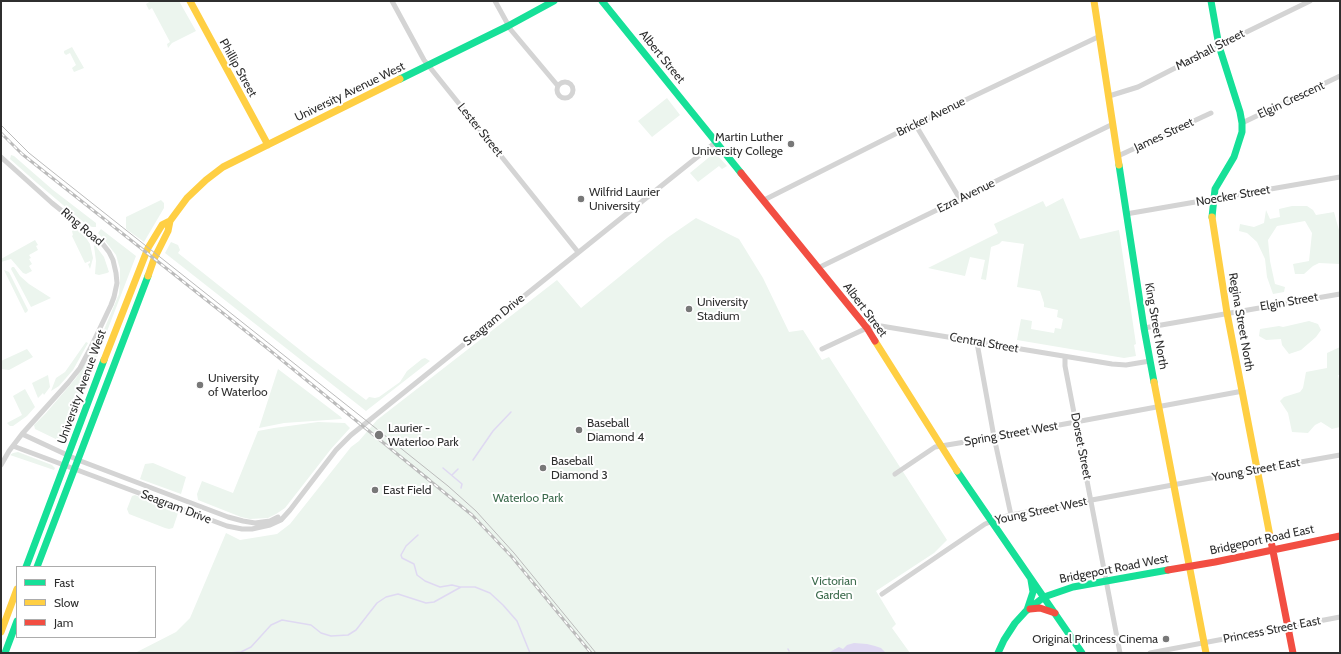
<!DOCTYPE html>
<style>
body{margin:0}
#map{position:relative;width:1341px;height:654px;overflow:hidden;background:#fff;font-family:Cabin,sans-serif}
canvas{display:block}
.frame{position:absolute;inset:0;border:2px solid #2f2f2f;pointer-events:none}
.legend{position:absolute;left:16px;top:566px;width:140px;height:72px;box-sizing:border-box;background:#fff;border:1px solid #acacac;margin:0;padding:5px 7px;list-style:none;font-size:12px;color:#2f2f2f}
.legend li{display:flex;align-items:center;gap:8px;height:20px}
.legend b{width:20px;border:1px solid #acacac}
</style>
<div id="map">
<canvas width="1341" height="654"></canvas>
<div class="frame"></div>
<ul class="legend">
<li><b style="height:5px;background:#16e098"></b>Fast</li>
<li><b style="height:5px;background:#ffcf43"></b>Slow</li>
<li><b style="height:5px;background:#f24e42"></b>Jam</li>
</ul>
</div>
<script>
const c = document.querySelector('canvas').getContext('2d');
c.lineJoin = 'round';
function fill(path, color) {
  c.fillStyle = color;
  c.fill(path, 'evenodd');
}
function shape(rows) {
  const path = new Path2D();
  for (const r of rows) {
    if (r.length === 3) {
      path.moveTo(r[0] + r[2], r[1]);
      path.arc(r[0], r[1], r[2], 0, 2 * Math.PI);
      continue;
    }
    path.moveTo(r[0], r[1]);
    for (let i = 2; i < r.length; i += 2) path.lineTo(r[i], r[i + 1]);
  }
  return path;
}
function strokePath(path, color, width, dash) {
  c.strokeStyle = color;
  c.lineWidth = width;
  c.lineCap = dash ? 'butt' : 'round';
  c.setLineDash(dash || []);
  c.stroke(path);
}
function write(font, color, halo, rows, align = 'center') {
  c.font = font + ' Cabin,sans-serif';
  c.lineWidth = 4;
  c.setLineDash([]);
  c.textBaseline = 'middle';
  c.strokeStyle = halo;
  c.fillStyle = color;
  for (const [text, x, y, turn = 0] of rows) {
    c.save();
    c.translate(x, y);
    c.rotate((+turn || 0) * Math.PI / 180);
    c.textAlign = isNaN(turn) ? turn : align;
    if (halo) c.strokeText(text, 0, 0);
    c.fillText(text, 0, 0);
    c.restore();
  }
}
fill(shape([
 [151,1,179,1,196,31,172,43,168,48,167,44,170,42,152,8,149,10,146,4],
 [72,47,84,68,74,72,72,68,76,65,70,53,66,55,64,53,64,51],
 [667,98,680,115,652,137,638,121],
 [713,154,718,156,727,166,722,169,719,166,698,182,690,173],
 [11,155,14,156,53,190,96,223,96,227,93,227,88,226,37,183,10,159],
 [1063,198,1080,239,1119,230,1136,344,1134,345,1136,356,1124,358,1017,340,1021,319,1032,321,1031,329,1054,333,1055,328,1061,329,1063,319,1057,317,1058,310,1044,307,1044,303,1040,291,1017,287,1024,244,1002,241,999,244,991,247,986,280,981,279,985,260,970,257,965,276,928,268,998,233,994,224,1043,201,1046,207],
 [161,200,164,203,164,208,144,242,126,229,126,217],
 [1292,206,1307,206,1313,210,1316,215,1334,212,1340,234,1340,264,1319,263,1313,266,1304,274,1295,274,1293,264,1309,261,1312,233,1305,221,1277,226,1268,240,1270,261,1275,284,1285,287,1284,292,1273,294,1267,277,1265,259,1257,242,1247,233,1239,231,1240,224,1254,227,1264,223,1266,210,1270,219,1280,217,1279,209],
 [696,218,739,239,763,278,789,332,803,330,822,360,829,357,947,540,934,553,876,591,896,624,892,628,910,653,135,653,176,632,190,618,226,533,240,540,277,534,290,524,351,447,359,441,377,420,557,280,581,308,667,238],
 [76,229,86,238,90,244,93,258,90,269,88,264,90,263,90,261,85,263,72,236,73,235,72,231],
 [101,229,136,256,64,443,35,429,34,425,46,413,76,378,103,332,119,294,120,281,120,269,116,255,106,242,98,233],
 [35,240,38,245,36,246,38,250,29,255,31,258,29,259,32,264,29,266,32,271,26,274,23,273,11,259,1,262,1,259],
 [171,242,178,245,180,250,178,253,309,357,366,400,369,397,375,398,379,397,400,382,407,371,422,359,425,358,430,361,366,411,165,253],
 [95,245,104,257,109,272,107,273,99,275,95,274,96,261,94,246],
 [12,267,14,267,20,276,29,284,51,298,31,307,11,269],
 [4,270,9,272,28,310,27,312,25,313],
 [1309,321,1318,324,1321,330,1316,337,1301,350,1289,354,1282,345,1281,339,1266,340,1259,336,1260,329,1279,326,1283,327],
 [86,342,88,343,73,370,59,386,51,391,56,378,65,372],
 [1340,347,1340,375,1338,375,1340,384,1340,427,1332,429,1321,422,1315,425,1308,433,1292,432,1288,413,1280,401,1284,397,1300,392,1303,388,1306,372,1327,368,1327,353],
 [27,349,33,357,9,370,1,369,1,361],
 [278,369,341,417,342,419,284,423,259,428],
 [48,375,50,387,44,395,43,393,38,398,32,383],
 [25,389,35,407,27,416,13,426,10,426,7,423,22,415,13,396],
 [318,422,345,423,350,428,331,449,285,508,276,514,268,518,250,519,241,517,198,500,197,494,202,481,233,493,258,431,274,428],
 [18,452,52,465,55,468,54,470,10,455,13,453],
 [153,463,186,477,181,494,140,479,145,464],
 [135,495,178,513,173,528,169,529,165,528,129,514,127,509,132,496]
]), '#ecf5ee');
fill(shape([
 [854,643,867,644,875,646,881,648,886,653,828,653,839,647,843,649,847,645]
]), '#dfd9f2');
strokePath(shape([
 [473,460,493,431,511,412],
 [443,468,462,484,461,488],
 [452,475,458,469],
 [418,535,406,546,401,555,402,558,414,564,417,575,425,581,440,587,452,585,460,587],
 [788,649,789,651],
 [229,653,241,652,251,647,271,625,282,620,311,625,321,633,331,636,348,635,356,630,377,603,386,597,398,594,426,603,434,602,461,587,475,587,490,593,503,605,517,621,530,653]
]), '#dfd9f2', 1.5);
strokePath(shape([
 [392,1,424,60,578,252],
 [495,1,511,30,558,86],
 [565,90,8],
 [1109,96,1138,87,1224,43,1310,1],
 [1242,123,1340,76],
 [915,124,960,199],
 [1118,156,1211,113],
 [1,157,52,203,102,243,109,252,113,260,116,273,117,283,114,297,111,305,90,349,80,368,68,383,22,434,9,451,1,465],
 [764,200,915,124,1100,36],
 [1126,214,1340,177],
 [818,268,1113,124],
 [1144,328,1340,294],
 [977,343,994,437,1011,515],
 [822,349,867,328,881,326,1112,364,1126,365,1150,361],
 [1065,357,1065,366,1120,653],
 [22,434,78,460,228,517,243,521,255,523,270,521,278,517],
 [13,446,227,526,242,529,252,529,270,525,281,520,290,510,336,450,351,435,716,142],
 [895,474,935,447,989,438,1243,391],
 [882,594,985,524,1000,518,1011,515,1194,481,1340,455],
 [1150,653,1340,617]
]), '#d4d4d4', 5);
strokePath(shape([
 [602,1,741,173],
 [1211,1,1219,46,1240,112,1242,123,1242,132,1234,157,1215,189,1212,217],
 [400,79,508,26,554,1],
 [1119,165,1144,328,1154,382],
 [957,471,1082,653],
 [26,567,104,360],
 [37,567,148,276],
 [1027,610,1033,592,1031,580],
 [5,653,17,621],
 [998,653,1004,640,1015,623,1026,611,1044,597,1073,587,1168,570]
]), '#16e098', 7);
strokePath(shape([
 [190,1,268,145],
 [1094,1,1119,165],
 [1212,217,1227,313,1270,536],
 [148,276,154,259,168,231,170,221,187,198,206,180,223,167,400,79],
 [875,341,957,471],
 [104,360,148,248,162,225,170,221],
 [1154,382,1206,653],
 [1,632,17,589]
]), '#ffcf43', 7);
strokePath(shape([
 [741,173,867,328,875,341],
 [1270,536,1293,653],
 [1168,570,1215,562,1340,536],
 [1030,609,1040,608,1055,613]
]), '#f24e42', 7);
strokePath(shape([
 [1,125,29,153,49,169,368,422,448,486,476,511,514,553,596,653],
 [348,414,430,479]
]), '#bbb', 1);
const rail = shape([
 [1,133,22,154,267,348,472,515,512,557,591,653]
]);
strokePath(rail, '#bbb', 3);
strokePath(rail, '#fff', 1.5, [4.5]);
for (const [x, y, r, color] of [
 [791,144,4,"#787878"],
 [581,199,4,"#787878"],
 [689,309,4,"#787878"],
 [200,385,4,"#787878"],
 [579,430,4,"#787878"],
 [379,435,5,"#787878"],
 [543,468,4,"#787878"],
 [375,490,4,"#787878"],
 [1166,639,4,"#787878"]
]) {
  const dot = new Path2D();
  dot.arc(x, y, r, 0, 2 * Math.PI);
  c.fillStyle = color;
  c.fill(dot);
  strokePath(dot, '#fff', 1.5);
}
write('12px', '#2f2f2f', '#fff', [
 ["Marshall Street",1210,50,-27],
 ["Albert Street",662,57,51],
 ["Phillip Street",238,68,61],
 ["University Avenue West",350,92,-26],
 ["Elgin Crescent",1291,100,-25],
 ["Bricker Avenue",931,117,-26],
 ["Lester Street",480,130,51],
 ["James Street",1164,135,-25],
 ["Ezra Avenue",966,196,-26],
 ["Noecker Street",1233,196,-10],
 ["Ring Road",82,227,40],
 ["Elgin Street",1289,302,-10],
 ["Albert Street",865,310,53],
 ["Seagram Drive",494,320,-39],
 ["Regina Street North",1241,322,80],
 ["King Street North",1156,326,80],
 ["Central Street",984,343,10],
 ["University Avenue West",82,387,-70],
 ["Spring Street West",1011,434,-10],
 ["Dorset Street",1081,446,79],
 ["Young Street East",1256,470,-10],
 ["Seagram Drive",176,507,21],
 ["Young Street West",1041,511,-12],
 ["Bridgeport Road East",1262,540,-12],
 ["Bridgeport Road West",1114,569,-11],
 ["Princess Street East",1272,630,-11]
]);
write('12px', '#2f2f2f', '#fff', [
 ["Martin Luther",783,137,"right"],
 ["University College",783,151,"right"],
 ["Wilfrid Laurier",589,192],
 ["University",589,206],
 ["University",697,302],
 ["Stadium",697,316],
 ["University",208,378],
 ["of Waterloo",208,392],
 ["Baseball",587,423],
 ["Diamond 4",587,437],
 ["Laurier -",388,428],
 ["Waterloo Park",388,442],
 ["Baseball",551,461],
 ["Diamond 3",551,475],
 ["East Field",383,490],
 ["Original Princess Cinema",1158,639,"right"]
], 'left');
write('12px', '#3c6b4d', '#fff', [
 ["Waterloo Park",528,498],
 ["Victorian",834,581],
 ["Garden",834,595]
]);
</script>
